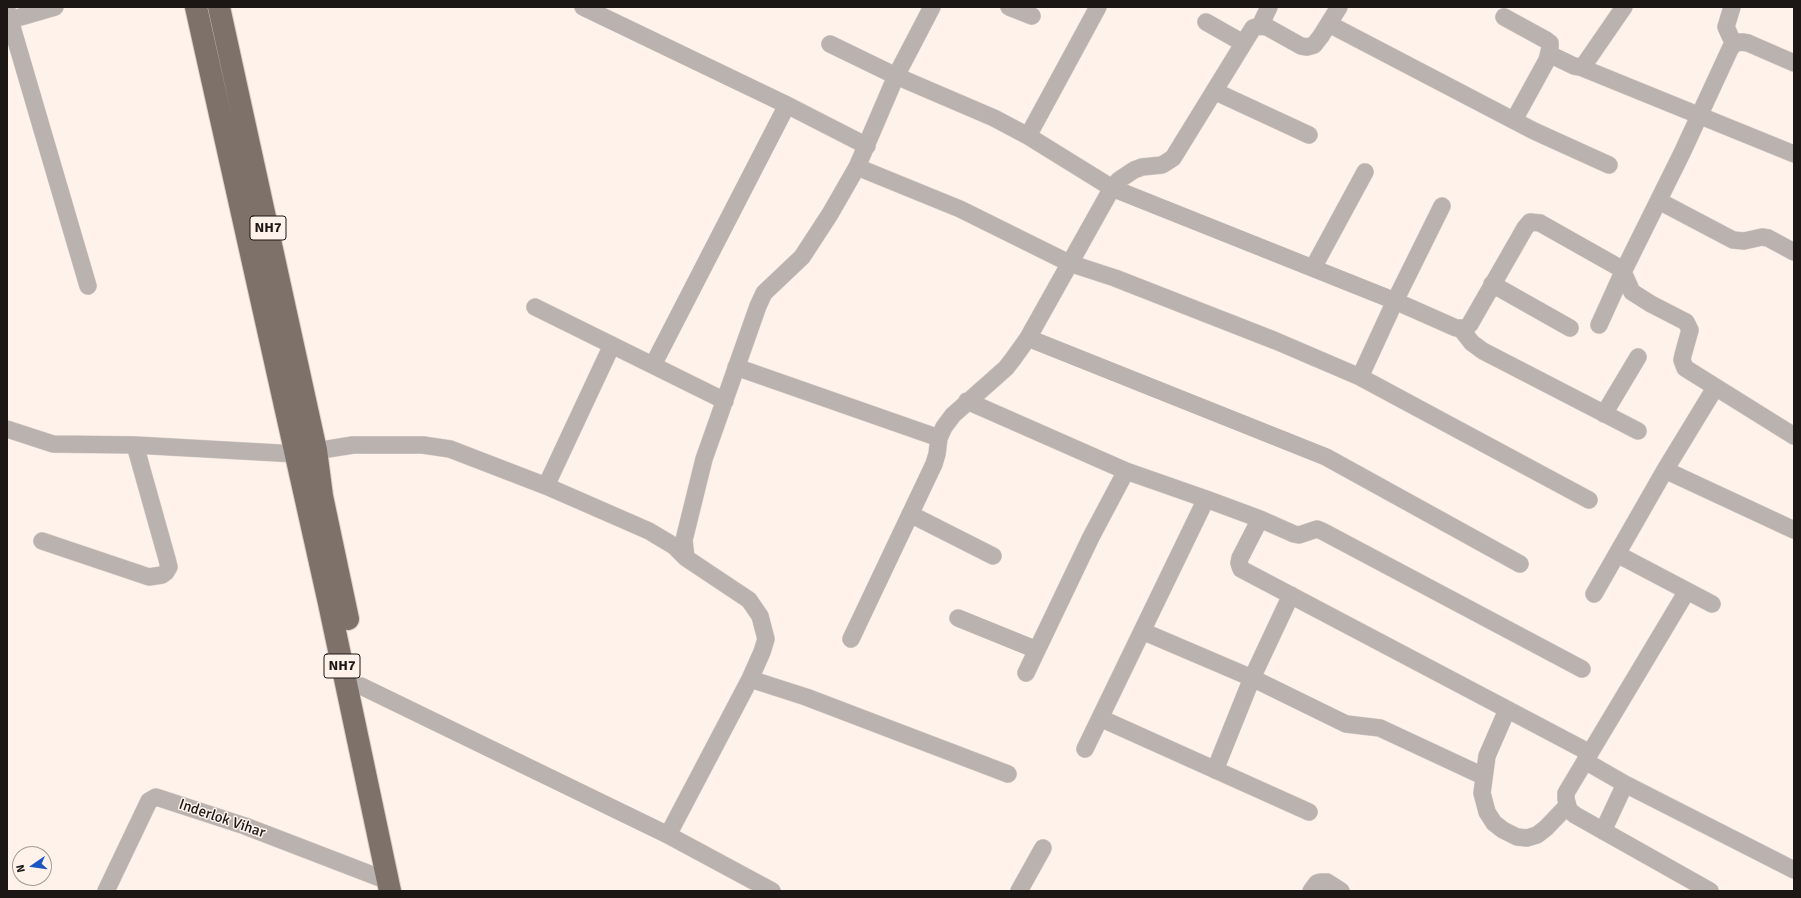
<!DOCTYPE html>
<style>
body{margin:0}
#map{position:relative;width:1801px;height:898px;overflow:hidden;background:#fef2eb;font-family:Signika,sans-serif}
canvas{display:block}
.frame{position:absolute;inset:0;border:8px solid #1c1714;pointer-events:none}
.north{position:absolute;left:12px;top:846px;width:40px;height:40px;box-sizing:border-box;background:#fef2eb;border:1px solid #a49a95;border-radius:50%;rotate:257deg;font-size:11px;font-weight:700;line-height:16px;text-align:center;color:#1c1714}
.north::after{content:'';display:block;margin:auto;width:14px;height:18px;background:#1b56c2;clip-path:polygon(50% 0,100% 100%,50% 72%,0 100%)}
</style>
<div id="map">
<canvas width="1801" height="898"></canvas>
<div class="frame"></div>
<div class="north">N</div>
</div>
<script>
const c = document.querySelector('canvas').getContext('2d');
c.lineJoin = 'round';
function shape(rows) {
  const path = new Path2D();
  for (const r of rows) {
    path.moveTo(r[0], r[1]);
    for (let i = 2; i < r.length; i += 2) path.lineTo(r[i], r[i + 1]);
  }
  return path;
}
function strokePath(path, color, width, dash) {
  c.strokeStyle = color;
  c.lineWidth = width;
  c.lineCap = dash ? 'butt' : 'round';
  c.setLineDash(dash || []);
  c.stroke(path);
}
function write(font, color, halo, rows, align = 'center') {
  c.font = font + ' Signika,sans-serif';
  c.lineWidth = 3;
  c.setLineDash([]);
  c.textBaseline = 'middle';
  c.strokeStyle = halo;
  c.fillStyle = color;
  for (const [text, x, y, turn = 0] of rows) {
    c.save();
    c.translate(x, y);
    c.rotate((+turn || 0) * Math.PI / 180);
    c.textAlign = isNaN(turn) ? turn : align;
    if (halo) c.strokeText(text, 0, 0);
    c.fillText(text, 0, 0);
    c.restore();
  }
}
const minor = shape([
 [583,7,787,105,867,146],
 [1009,7,1032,16],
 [1732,7,1726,27,1731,38,1736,43],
 [7,10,88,286],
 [1504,17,1546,40,1550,43,1550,48,1547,60,1514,120],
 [10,20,55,7],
 [1206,22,1243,43],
 [1329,24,1534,131,1609,165],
 [1260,26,1269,7],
 [830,44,896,76,994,118,1028,136,1112,188,1395,301,1456,328,1466,328,1470,324,1525,228,1530,222,1540,223,1618,267,1623,272,1632,292,1651,304,1686,322,1690,330,1683,355,1682,360,1685,368,1794,436],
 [1549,54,1574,66,1580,67,1584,65,1624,7],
 [1580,67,1794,154],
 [1214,91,1309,135],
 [1028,136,1098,7],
 [857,167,960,209,1069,263,1115,278,1276,341,1360,377,1589,500],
 [1659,201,1733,240,1744,241,1762,237,1768,238,1794,252],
 [1313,268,1365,172],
 [1492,284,1570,328],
 [535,307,725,401],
 [1599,325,1623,272,1682,153,1731,47,1736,43,1742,42,1748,43,1794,63],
 [1461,329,1472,343,1483,351,1638,431],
 [1028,338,1326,457,1520,564],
 [653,365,787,105],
 [736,367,939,438],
 [1360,377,1395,301,1442,206],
 [967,401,1126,471,1206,499,1085,749],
 [1604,414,1638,357],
 [7,429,53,444,135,445,296,454,353,445,423,445,450,449,546,486,649,531,674,546,686,558],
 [1665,470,1794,530],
 [546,486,612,345],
 [1206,499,1260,519,1294,534,1299,535,1317,529,1322,531,1582,669],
 [910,514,993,556],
 [1260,519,1240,558,1239,563,1241,569,1590,753],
 [42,541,149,577,162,575,166,572,169,567,167,559,135,445],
 [1617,554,1712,604],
 [1687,591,1566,793,1566,799,1569,810,1575,815,1710,891],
 [1594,594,1665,470,1715,388],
 [958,618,1037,650],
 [1142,631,1252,678,1346,724,1380,728,1483,776],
 [851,639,934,464,937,454,939,438,944,427,953,415,1006,368,1013,359,1028,338,1112,188,1119,180,1134,170,1142,167,1162,165,1173,158,1253,28,1260,26,1267,27,1301,46,1307,47,1314,45,1321,36,1339,7],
 [1026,673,1091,537,1126,471],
 [750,679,806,697,1008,774],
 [361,686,668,835,750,679,762,652,766,639,760,616,749,600,686,558,684,540,704,459,758,306,764,293,802,257,830,214,857,167,896,76,932,7],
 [1507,710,1487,756,1482,793,1487,812,1494,823,1503,830,1517,837,1527,838,1537,835,1546,828,1567,806],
 [1100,718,1309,812],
 [1585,761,1625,784,1794,870],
 [1215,770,1252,678,1291,595],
 [1603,831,1625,784],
 [668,835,772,891],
 [106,891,149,801,156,797,245,826,388,881],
 [1019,891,1043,848],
 [1311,891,1317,883,1321,882,1327,882,1341,891]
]);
const trunk = shape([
 [196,7,329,603,390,891],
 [219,7,316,450,322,496,348,619]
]);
strokePath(minor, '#dacfc9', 18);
strokePath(trunk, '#dacfc9', 24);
strokePath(minor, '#b9b2ae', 17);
strokePath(trunk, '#7e716a', 22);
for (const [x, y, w] of [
 [268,228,36],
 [342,666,36]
]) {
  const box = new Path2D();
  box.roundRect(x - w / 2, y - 12, w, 24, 3);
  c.fillStyle = '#fef2eb';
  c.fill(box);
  strokePath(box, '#1c1714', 1);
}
write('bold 14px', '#1c1714', null, [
 ["NH7",268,228],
 ["NH7",342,666]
]);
write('15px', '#1c1714', '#fef2eb', [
 ["Inderlok Vihar",222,819,19]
]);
</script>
